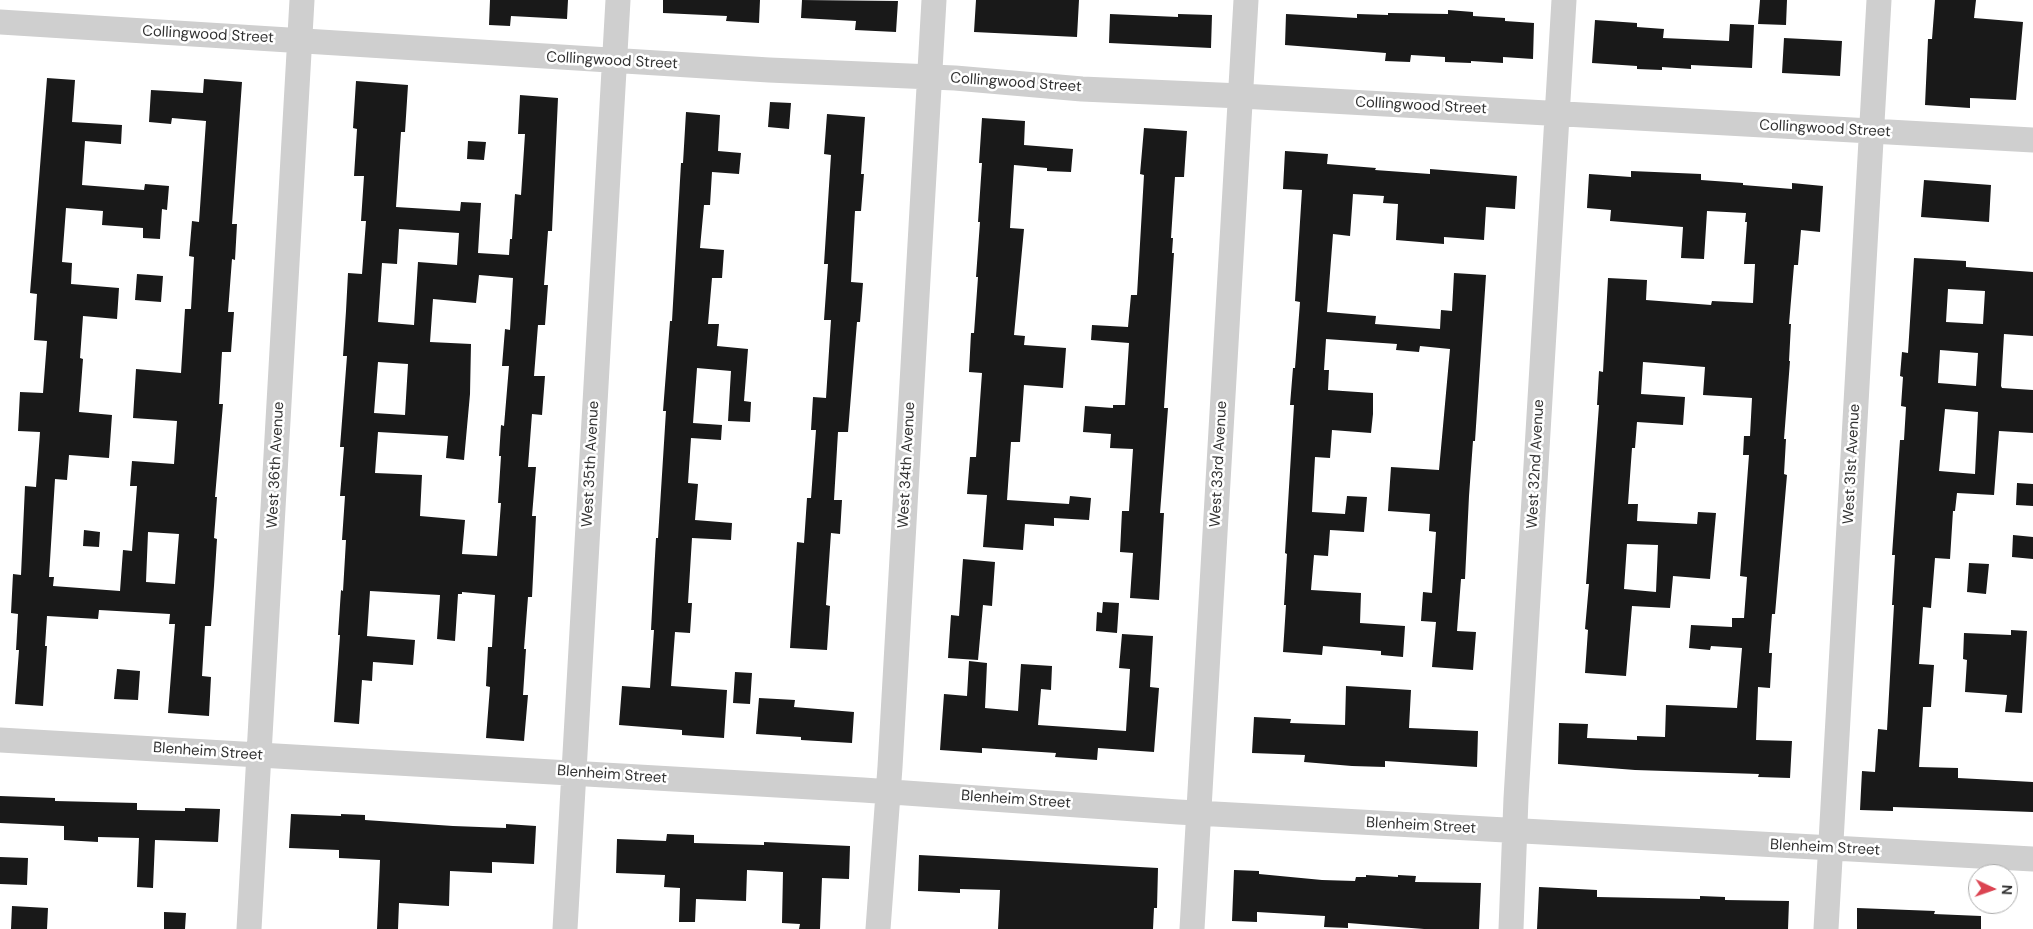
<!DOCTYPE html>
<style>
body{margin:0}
#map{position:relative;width:2033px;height:929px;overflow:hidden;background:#fff;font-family:"DM Sans",sans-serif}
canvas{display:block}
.north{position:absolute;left:1968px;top:864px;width:50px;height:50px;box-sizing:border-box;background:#fff;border:1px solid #adadad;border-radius:50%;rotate:93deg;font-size:14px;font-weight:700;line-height:20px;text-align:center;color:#323232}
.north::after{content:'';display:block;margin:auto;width:18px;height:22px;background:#db4351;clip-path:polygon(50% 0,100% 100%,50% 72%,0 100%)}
</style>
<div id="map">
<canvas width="2033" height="929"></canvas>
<div class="north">N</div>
</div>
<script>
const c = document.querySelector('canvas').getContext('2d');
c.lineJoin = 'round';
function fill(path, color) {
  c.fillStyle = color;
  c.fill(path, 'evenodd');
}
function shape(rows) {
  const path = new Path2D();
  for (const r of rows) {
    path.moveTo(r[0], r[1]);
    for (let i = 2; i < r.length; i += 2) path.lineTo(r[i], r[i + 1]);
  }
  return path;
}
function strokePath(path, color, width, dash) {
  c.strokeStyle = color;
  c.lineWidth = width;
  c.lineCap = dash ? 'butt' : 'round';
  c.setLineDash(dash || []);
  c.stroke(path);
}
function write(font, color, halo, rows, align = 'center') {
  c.font = font + ' "DM Sans",sans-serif';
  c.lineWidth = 5;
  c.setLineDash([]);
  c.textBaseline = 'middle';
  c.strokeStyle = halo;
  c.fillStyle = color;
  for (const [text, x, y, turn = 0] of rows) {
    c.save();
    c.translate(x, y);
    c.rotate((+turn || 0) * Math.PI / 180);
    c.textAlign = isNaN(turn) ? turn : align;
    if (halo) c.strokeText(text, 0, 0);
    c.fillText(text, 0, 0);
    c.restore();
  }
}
fill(shape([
 [490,0,568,0,567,19,511,16,510,26,489,25],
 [663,0,760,0,759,23,726,21,727,16,663,13],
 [802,0,898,1,896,32,855,30,856,21,801,18],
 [976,0,1079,0,1077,37,974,32],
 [1760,0,1787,0,1786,25,1758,24],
 [1935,0,1976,0,1974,18,2023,22,2016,100,1970,98,1970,108,1925,105,1928,39,1932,39],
 [1448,10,1473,12,1473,16,1505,18,1505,21,1534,23,1533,59,1503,57,1503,63,1471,61,1471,63,1445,62,1445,57,1411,55,1410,62,1385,61,1386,53,1285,45,1286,14,1357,18,1357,14,1388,15,1388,13,1448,14],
 [1110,14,1178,17,1178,14,1212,15,1211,48,1109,43],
 [1595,20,1637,23,1637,27,1664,29,1663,38,1729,41,1730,24,1754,25,1752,68,1691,65,1691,69,1662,67,1662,70,1637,69,1637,66,1592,63],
 [1784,38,1842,41,1840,76,1782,73],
 [47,78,75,80,72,122,122,125,121,144,85,141,82,185,144,190,145,184,169,186,167,210,162,209,160,239,143,238,143,228,102,225,103,211,66,208,62,262,72,263,71,284,119,288,117,319,83,316,80,358,83,359,79,412,112,415,109,458,69,455,67,480,55,479,49,577,54,577,53,586,120,591,123,550,132,551,137,486,130,486,132,461,174,464,177,421,133,418,136,369,181,373,185,309,191,309,194,257,189,256,192,221,199,222,206,121,172,118,171,124,149,122,151,90,203,93,204,79,242,82,232,224,237,224,235,260,232,259,228,312,234,312,231,352,222,352,219,404,223,404,215,497,217,497,214,538,217,539,214,586,211,626,205,626,202,676,211,677,209,716,168,713,175,624,169,624,170,614,99,610,98,619,47,616,45,646,47,646,43,706,15,704,19,650,16,650,18,614,11,613,13,574,21,575,25,486,36,487,40,432,18,431,20,392,43,393,47,341,34,340,37,294,30,293],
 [148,532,179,534,175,584,146,582],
 [356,81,408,85,405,132,401,132,396,207,460,211,461,202,481,203,478,253,509,255,510,239,512,239,515,194,521,195,525,134,518,134,520,95,558,98,552,231,548,231,544,285,548,285,545,325,538,325,534,376,545,376,542,415,532,414,528,467,536,467,532,516,536,516,532,597,528,597,524,649,526,649,523,695,528,695,524,741,486,738,490,687,486,686,488,647,492,647,495,595,462,592,462,594,458,594,455,641,437,639,440,595,370,591,367,636,415,640,413,665,373,662,372,681,362,680,359,724,334,722,340,635,338,635,341,590,343,591,346,540,342,540,345,496,340,496,344,447,340,447,347,356,343,356,346,311,348,273,362,274,366,221,361,221,364,176,354,176,357,129,353,128],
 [399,229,459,233,457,265,418,262,414,325,378,322,382,263,397,264],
 [479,275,513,278,510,330,505,329,502,366,509,366,504,426,501,425,499,456,501,456,498,503,501,503,497,556,462,554,465,520,420,516,422,475,375,473,378,432,448,436,446,458,464,460,470,394,471,344,430,342,433,299,476,303],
 [378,362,408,364,405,415,374,413],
 [770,102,791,103,789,129,768,127],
 [686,112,720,115,718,151,741,153,739,174,712,172,710,205,704,205,700,248,724,250,722,278,712,278,708,324,719,324,717,346,748,349,744,401,751,402,750,422,728,421,731,371,697,368,693,423,722,425,721,440,691,438,688,483,698,484,695,520,732,523,731,540,692,538,688,603,692,603,690,633,675,632,671,686,727,690,724,738,682,735,682,730,619,725,622,686,650,688,654,630,651,630,654,574,656,538,658,538,666,411,663,411,670,321,672,321,681,163,683,163],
 [827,114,865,117,861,174,864,174,861,211,855,211,851,282,863,283,860,322,857,322,848,432,838,432,834,500,842,500,840,534,831,533,826,605,830,606,827,650,790,648,797,542,804,543,807,498,811,498,816,430,811,430,813,397,826,398,831,320,824,320,828,264,824,264,831,155,824,154],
 [982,118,1025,121,1024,145,1073,149,1071,172,1047,171,1047,168,1014,165,1010,228,1024,229,1014,335,1025,336,1024,345,1066,348,1063,388,1024,385,1020,442,1011,442,1007,500,1069,504,1070,496,1091,498,1089,520,1054,518,1054,526,1025,524,1023,550,983,547,987,495,967,494,970,457,976,457,982,373,969,372,971,333,974,333,978,277,976,277,980,222,978,222,982,163,979,163],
 [1144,128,1187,131,1184,177,1175,177,1171,238,1173,238,1172,253,1174,253,1164,408,1168,408,1160,513,1164,513,1159,600,1130,598,1133,553,1120,552,1122,511,1129,511,1133,449,1110,448,1111,434,1083,432,1085,406,1113,408,1113,405,1125,405,1129,343,1091,340,1092,325,1128,327,1131,295,1137,295,1144,175,1140,174],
 [468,141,486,142,484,160,467,159],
 [1285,151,1328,154,1327,164,1376,168,1375,170,1430,174,1430,169,1517,176,1515,209,1486,207,1484,240,1444,237,1444,244,1396,240,1398,204,1383,203,1384,196,1353,194,1350,236,1333,234,1327,312,1376,316,1375,324,1440,329,1441,310,1452,311,1454,273,1486,275,1475,441,1473,441,1469,496,1465,579,1461,579,1457,631,1476,632,1473,670,1432,667,1436,622,1421,621,1423,592,1432,593,1436,532,1429,531,1430,514,1388,511,1391,467,1439,470,1450,349,1420,346,1419,352,1396,350,1397,344,1326,339,1324,370,1329,370,1328,390,1373,393,1373,414,1371,433,1332,430,1330,458,1315,457,1312,512,1345,514,1347,496,1367,497,1364,532,1330,530,1328,556,1314,555,1311,590,1361,593,1360,623,1405,626,1403,657,1381,655,1381,651,1323,646,1322,655,1283,652,1286,605,1284,605,1287,554,1285,553,1294,405,1290,405,1293,368,1295,368,1300,302,1295,301,1302,190,1283,189],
 [1631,171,1701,174,1701,180,1743,183,1743,185,1792,189,1792,183,1823,186,1820,232,1801,230,1798,265,1794,265,1789,324,1791,324,1789,361,1790,361,1784,439,1786,439,1784,474,1787,475,1775,614,1772,614,1769,653,1772,653,1770,688,1758,687,1756,740,1792,741,1790,778,1758,777,1759,774,1635,770,1558,764,1559,723,1588,724,1587,738,1637,740,1637,736,1665,737,1666,705,1737,708,1742,648,1711,646,1710,650,1689,648,1691,625,1732,627,1732,618,1744,618,1747,577,1740,576,1749,455,1743,455,1744,436,1750,436,1752,398,1703,395,1705,367,1643,362,1641,394,1685,397,1683,425,1637,422,1635,448,1632,448,1628,504,1638,504,1637,521,1697,524,1698,512,1716,513,1710,579,1673,576,1670,608,1632,606,1626,676,1585,673,1588,630,1585,629,1589,584,1586,584,1599,405,1597,405,1599,371,1603,372,1608,278,1647,280,1646,300,1711,305,1712,301,1753,303,1755,264,1744,264,1747,222,1745,222,1746,213,1707,211,1704,259,1681,258,1683,227,1610,221,1611,210,1587,208,1589,174,1631,177],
 [1627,544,1658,545,1656,592,1624,589],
 [1924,180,1991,185,1989,222,1921,217],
 [1914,258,1966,261,1966,267,2033,272,2033,336,2004,334,2001,386,2002,388,2033,390,2033,433,1999,431,1994,495,1957,493,1955,511,1953,511,1950,559,1935,558,1931,608,1923,607,1919,664,1934,665,1931,707,1923,707,1919,767,1958,768,1958,778,2033,782,2033,812,1893,807,1893,811,1860,810,1862,771,1875,772,1878,729,1887,730,1894,605,1892,605,1895,555,1892,555,1900,440,1904,440,1906,407,1901,406,1903,377,1900,376,1902,352,1908,353],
 [1948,289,1985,291,1983,324,1946,322],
 [1940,350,1978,353,1976,386,1938,383],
 [1945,409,1978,412,1975,474,1939,471],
 [137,274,163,276,161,302,135,300],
 [2017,483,2033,484,2033,506,2016,505],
 [84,530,100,532,99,547,83,546],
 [2013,535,2033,537,2033,559,2012,557],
 [963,559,995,562,992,606,983,605,978,660,948,658,951,615,959,616],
 [1969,563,1989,564,1986,594,1967,592],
 [1103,602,1119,603,1117,633,1096,631,1097,612,1102,613],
 [2011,630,2027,631,2022,713,2005,712,2007,695,1965,692,1967,660,1963,659,1964,633,2011,635],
 [1122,634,1153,636,1150,687,1159,688,1154,752,1098,748,1097,760,1055,757,1056,753,982,748,982,753,940,750,944,694,967,696,969,661,987,663,985,708,1018,711,1021,664,1052,666,1051,690,1041,689,1038,725,1126,731,1130,669,1119,668],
 [117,669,140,671,138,700,114,699],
 [735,672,752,673,750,704,733,703],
 [1346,686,1411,690,1409,728,1478,731,1477,767,1385,761,1385,767,1352,766,1304,762,1305,755,1252,753,1254,717,1291,719,1290,723,1345,725],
 [759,698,795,700,794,707,854,712,852,743,801,740,801,737,756,734],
 [0,796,55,798,55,801,137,803,137,810,185,811,185,808,220,809,218,842,155,840,153,888,137,887,139,838,98,837,98,842,64,840,64,826,0,823],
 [291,814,341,816,341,814,365,815,365,820,453,826,506,828,506,824,536,826,534,864,492,862,492,873,450,871,449,906,399,903,398,929,377,929,380,860,339,858,339,850,289,848],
 [667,834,694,835,694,843,764,845,764,842,850,846,849,879,822,878,820,929,799,929,800,924,782,923,783,872,747,870,746,901,696,899,695,922,679,922,680,888,664,887,665,875,616,873,617,839,666,841],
 [919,855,1158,868,1157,908,1154,908,1153,929,998,929,1000,890,960,889,960,893,918,891],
 [0,857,28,858,27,885,0,884],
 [1234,870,1259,871,1259,874,1322,880,1355,881,1356,877,1366,877,1366,875,1398,877,1398,875,1416,876,1415,882,1481,883,1479,929,1424,929,1348,923,1348,928,1324,927,1325,916,1257,912,1257,922,1232,921],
 [1539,887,1597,890,1597,897,1700,899,1700,896,1725,897,1725,900,1789,901,1788,929,1537,929],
 [12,906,48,908,47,929,11,929],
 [1857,908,1935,911,1934,914,1981,916,1981,929,1857,929],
 [164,912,186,913,185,929,164,929]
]), '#191919');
strokePath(shape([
 [0,22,769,70,955,78,1082,89,1241,96,2033,140],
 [0,740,863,790,1178,812,2033,859],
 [249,929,302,0],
 [565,929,618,0],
 [878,929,890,767,934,0],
 [1192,929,1246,0],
 [1511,929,1516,798,1564,0],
 [1826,929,1879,0]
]), '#cfcfcf', 25);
write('15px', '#323232', '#fff', [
 ["Collingwood Street",208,35,3],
 ["Collingwood Street",612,61,3],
 ["Collingwood Street",1016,83,4],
 ["Collingwood Street",1421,106,3],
 ["Collingwood Street",1825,129,3],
 ["West 35th Avenue",591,464,-87],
 ["West 33rd Avenue",1219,464,-87],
 ["West 32nd Avenue",1536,464,-87],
 ["West 31st Avenue",1852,464,-87],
 ["West 36th Avenue",276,465,-87],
 ["West 34th Avenue",907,465,-87],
 ["Blenheim Street",208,752,4],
 ["Blenheim Street",612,775,4],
 ["Blenheim Street",1016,800,4],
 ["Blenheim Street",1421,826,3],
 ["Blenheim Street",1825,848,3]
]);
</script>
